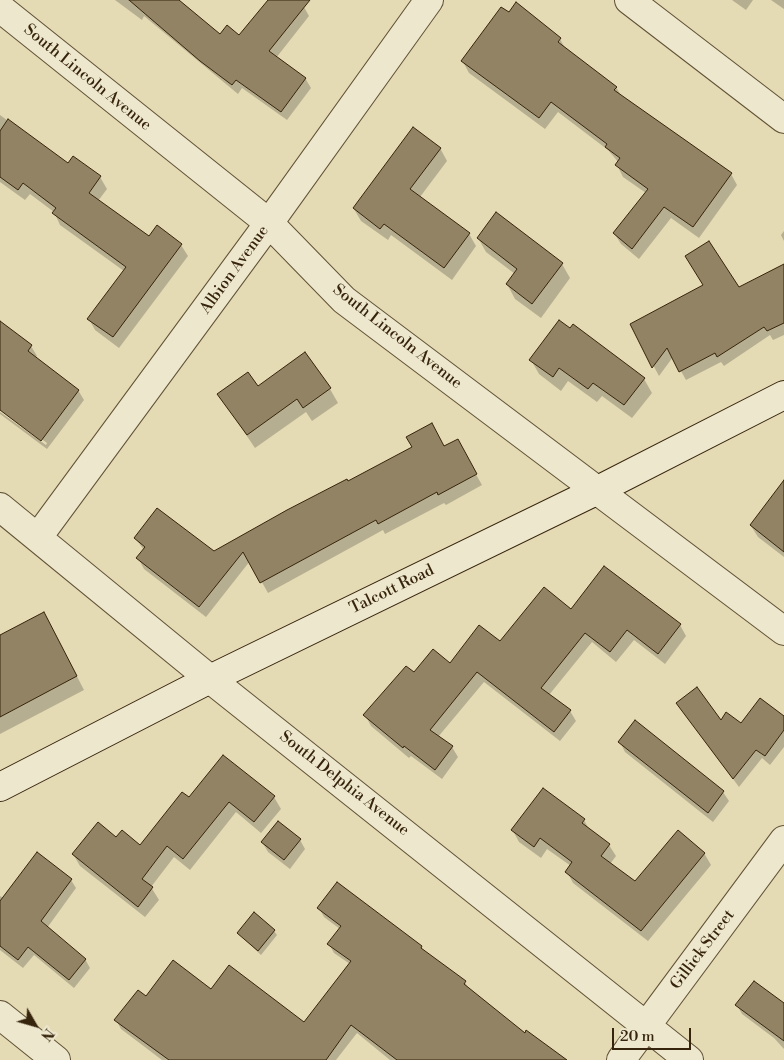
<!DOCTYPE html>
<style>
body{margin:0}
#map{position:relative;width:784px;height:1060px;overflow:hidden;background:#e4dab4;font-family:"Libre Bodoni",serif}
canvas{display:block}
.north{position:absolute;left:10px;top:1000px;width:50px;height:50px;-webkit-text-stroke:4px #ede7ce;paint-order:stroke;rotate:128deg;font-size:14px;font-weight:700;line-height:20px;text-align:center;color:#37240c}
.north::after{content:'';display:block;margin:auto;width:18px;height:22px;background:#37240c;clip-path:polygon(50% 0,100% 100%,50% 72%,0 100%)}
.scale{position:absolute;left:612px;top:1028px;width:79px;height:22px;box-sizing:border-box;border:2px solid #37240c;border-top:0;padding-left:6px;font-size:15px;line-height:18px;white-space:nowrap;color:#37240c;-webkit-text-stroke:4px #ede7ce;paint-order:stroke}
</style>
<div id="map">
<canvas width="784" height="1060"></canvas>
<div class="north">N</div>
<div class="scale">20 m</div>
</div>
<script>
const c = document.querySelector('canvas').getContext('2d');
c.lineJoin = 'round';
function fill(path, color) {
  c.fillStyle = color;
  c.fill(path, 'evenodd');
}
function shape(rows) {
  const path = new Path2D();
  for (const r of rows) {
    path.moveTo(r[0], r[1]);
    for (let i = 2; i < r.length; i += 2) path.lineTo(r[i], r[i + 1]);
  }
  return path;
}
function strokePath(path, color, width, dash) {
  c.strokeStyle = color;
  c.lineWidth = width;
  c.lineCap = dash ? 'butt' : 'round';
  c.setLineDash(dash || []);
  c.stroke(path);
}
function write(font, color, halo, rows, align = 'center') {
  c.font = font + ' "Libre Bodoni",serif';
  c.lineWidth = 4;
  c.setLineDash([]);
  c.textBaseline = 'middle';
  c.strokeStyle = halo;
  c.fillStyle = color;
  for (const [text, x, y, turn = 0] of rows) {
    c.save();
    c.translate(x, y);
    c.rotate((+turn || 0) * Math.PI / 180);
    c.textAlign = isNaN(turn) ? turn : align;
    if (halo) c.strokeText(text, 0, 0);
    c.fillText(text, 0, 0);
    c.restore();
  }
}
fill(shape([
 [115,0,177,0,220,36,240,37,270,0,296,0,304,7,309,16,276,58,305,78,311,88,287,120,242,88,238,94,144,16,142,20],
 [732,0,753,0,746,10],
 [771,0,784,0,784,9],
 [517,4,560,39,566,50,616,87,622,97,731,174,737,185,699,238,671,218,639,259,621,244,614,233,646,193,623,177,617,165,619,163,608,150,558,112,545,129,469,73,463,62],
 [0,115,68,165,73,158,100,177,107,189,98,201,149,238,181,245,188,256,119,348,95,330,89,319,124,271,60,225,54,212,30,194,25,200,0,182],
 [440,148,447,161,420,197,469,234,476,246,452,280,391,235,388,240,361,221,354,209],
 [496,214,562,264,570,278,541,318,515,299,507,284,515,274,486,252,478,238],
 [784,231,784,241,781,235],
 [784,266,784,335,773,340,770,335,724,366,721,362,686,380,673,357,659,376,631,324,738,289],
 [0,322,31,346,37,356,35,358,78,390,84,400,47,449,0,414,0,412,46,445,47,443,0,408],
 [531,360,644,379,652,393,632,418,602,396,597,402,568,381,561,391,539,374],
 [258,387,330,389,338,403,312,421,306,412,255,448,219,395],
 [457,441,482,485,446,505,444,503,385,534,383,530,268,593,250,561,206,617,144,569,138,558,144,550,135,538,214,553,347,483,444,448],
 [784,503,784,557,758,537,751,526],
 [604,568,680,625,686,636,665,664,634,640,616,662,592,642,549,695,570,711,576,721,560,741,484,682,438,737,452,747,458,757,442,779,411,756,409,758,371,726,365,715,414,674,450,665,571,611],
 [51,626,84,690,0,734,0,637],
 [677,703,721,722,741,725,784,718,784,747,770,765,762,758,739,787],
 [620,742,723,792,729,801,713,822,625,752],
 [224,757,274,797,281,809,261,833,236,812,190,870,174,857,151,887,159,900,145,917,80,866,73,854,116,838,141,846,190,799],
 [584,820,590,831,609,845,616,856,610,864,635,883,704,853,711,865,648,941,573,883,567,872,571,866,547,849,541,858,519,842,513,831],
 [300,840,305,849,290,869,268,852,262,842],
 [71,880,76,888,47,928,85,959,90,968,74,988,34,955,23,968,0,950,0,896,3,898],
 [319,908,421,947,424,951,465,982,469,990,556,1060,390,1060,357,1033,336,1060,162,1060,121,1029,116,1020,146,998,211,991,305,1024,350,964,334,953,329,944,340,929,324,917],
 [274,931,277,935,261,955,238,933],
 [737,1005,784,1005,784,1049,774,1038,742,1014]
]), '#0003');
const building = shape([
 [129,0,179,0,220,34,227,25,239,35,268,0,310,0,269,51,306,78,281,112,236,80,232,85,200,61,129,0],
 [516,2,561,38,558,42,617,87,614,90,732,173,693,227,664,207,632,249,613,233,648,189,615,165,620,158,605,147,607,144,551,102,539,118,461,61,501,7,509,12,516,2],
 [8,119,68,163,73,156,101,176,89,193,149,236,157,225,182,244,113,337,87,319,126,267,52,213,56,208,23,183,18,190,0,177,0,131,8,119],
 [413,127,441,148,410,189,470,233,444,268,384,224,380,229,353,208,413,127],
 [496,212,563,263,532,304,506,284,517,269,477,238,496,212],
 [709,241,739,287,784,264,784,323,767,331,764,327,717,357,715,353,679,372,667,348,652,368,630,324,703,285,685,256,709,241],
 [559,320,570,328,573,324,645,378,624,405,593,383,588,389,559,368,553,377,529,360,559,320],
 [0,321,32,345,28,351,79,390,41,441,0,410,0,321],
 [305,352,331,388,303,408,297,399,247,435,217,394,248,372,258,386,305,352],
 [432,423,444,446,458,439,477,474,438,495,437,492,378,524,376,520,260,583,243,552,199,607,136,558,145,547,134,538,157,508,214,551,287,510,347,479,348,481,412,447,406,437,432,423],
 [784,480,784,552,750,525,784,480],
 [604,566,681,624,658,654,627,630,610,652,585,633,541,688,571,710,554,732,477,672,430,730,453,746,435,770,404,746,403,748,363,715,406,666,414,672,433,649,450,663,479,625,500,641,544,587,571,609,604,566],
 [44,612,77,676,0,717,0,635,44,612],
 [697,687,721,720,726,712,741,723,760,698,784,716,784,730,765,756,756,750,733,779,676,703,697,687],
 [635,720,724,791,708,813,618,742,635,720],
 [223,755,275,796,254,822,229,802,183,859,167,846,142,879,153,887,138,907,72,854,98,822,116,837,122,830,140,845,182,792,189,797,223,755],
 [543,788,585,819,582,823,610,844,601,856,635,881,678,830,705,853,641,931,565,872,572,862,540,838,534,847,511,830,543,788],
 [278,821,301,839,284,860,261,842,278,821],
 [37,852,72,879,41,921,86,959,69,980,28,947,18,960,0,946,0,901,37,852],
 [337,882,422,946,421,948,466,981,464,984,525,1033,526,1030,567,1060,397,1060,351,1025,326,1060,169,1060,114,1020,138,990,146,996,173,960,211,989,229,965,304,1022,351,961,327,944,341,926,317,908,337,882],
 [254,912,275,930,258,951,237,933,254,912],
 [754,981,784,1003,784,1041,735,1005,754,981]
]);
fill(building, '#918363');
strokePath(building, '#37240c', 1);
const street = shape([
 [629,0,784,119],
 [0,8,269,223,344,300,784,631],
 [0,507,210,679,689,1060],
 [38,537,269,223,429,0],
 [0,1015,56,1060],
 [621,1060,784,840]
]);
const secondary = shape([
 [0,787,210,679,598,490,784,395]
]);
strokePath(street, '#625236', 30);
strokePath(secondary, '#37240c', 30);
strokePath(street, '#ede7ce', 28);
strokePath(secondary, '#ede7ce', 28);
write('16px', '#37240c', '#ede7ce', [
 ["South Lincoln Avenue",87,78,39],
 ["Albion Avenue",235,270,-54],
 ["South Lincoln Avenue",397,337,38],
 ["Talcott Road",392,590,-26],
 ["South Delphia Avenue",344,784,38],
 ["Gillick Street",703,950,-53]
]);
</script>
